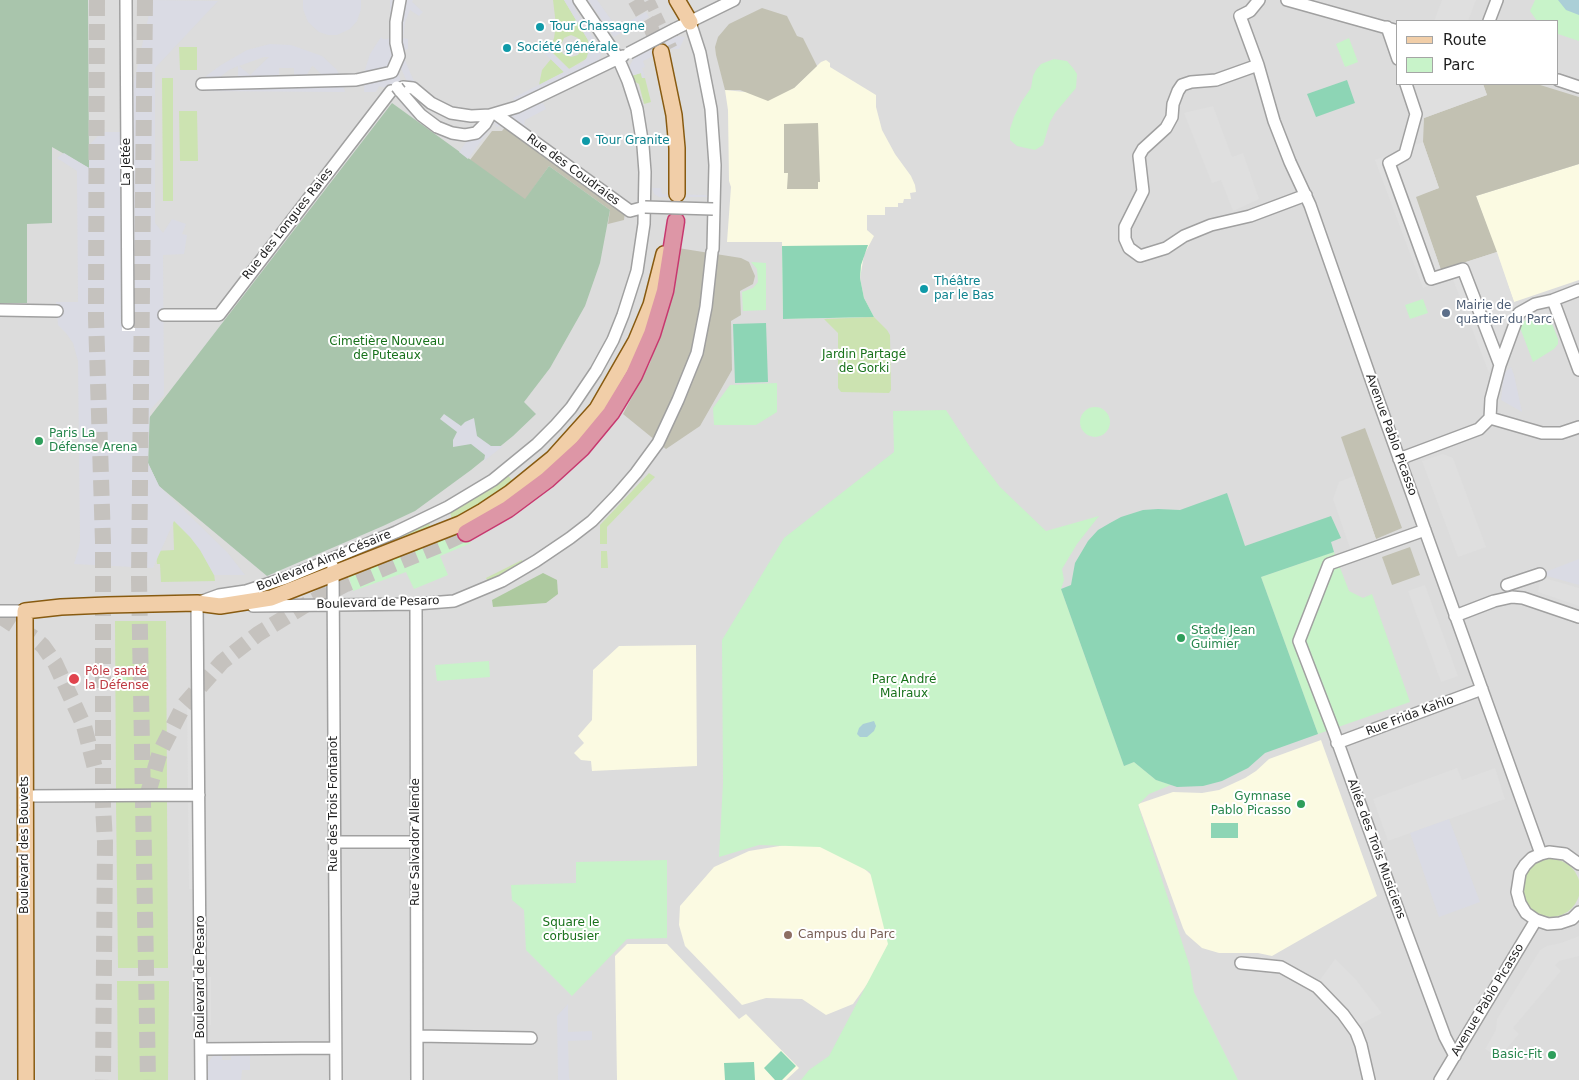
<!DOCTYPE html>
<meta charset="utf-8">
<style>
body{margin:0}
#map{position:relative;width:1579px;height:1080px;overflow:hidden;background:#eeebe6;font-family:"DejaVu Sans",sans-serif}
canvas{display:block}
.legend{position:absolute;left:1396px;top:20px;width:162px;height:65px;box-sizing:border-box;background:#fff;border:1px solid #a5a5a5;margin:0;padding:6px 9px;list-style:none;font-size:15px;color:#1f1f1f}
.legend li{display:flex;align-items:center;gap:10px;height:25px}
.legend b{width:25px;border:1px solid #a5a5a5}
</style>
<div id="map">
<canvas width="1579" height="1080"></canvas>
<ul class="legend">
<li><b style="height:6px;background:#f1cea8"></b>Route</li>
<li><b style="height:14px;background:#c8f3c9"></b>Parc</li>
</ul>
</div>
<script>
const c = document.querySelector('canvas').getContext('2d');
c.lineJoin = 'round';
function fill(path, color) {
  c.fillStyle = color;
  c.fill(path, 'evenodd');
}
function shape(rows) {
  const path = new Path2D();
  for (const r of rows) {
    if (r.length === 3) {
      path.moveTo(r[0] + r[2], r[1]);
      path.arc(r[0], r[1], r[2], 0, 2 * Math.PI);
      continue;
    }
    path.moveTo(r[0], r[1]);
    for (let i = 2; i < r.length; i += 2) path.lineTo(r[i], r[i + 1]);
  }
  return path;
}
function strokePath(path, color, width, dash) {
  c.strokeStyle = color;
  c.lineWidth = width;
  c.lineCap = dash ? 'butt' : 'round';
  c.setLineDash(dash || []);
  c.stroke(path);
}
function write(font, color, halo, rows, align = 'center') {
  c.font = font + ' "DejaVu Sans",sans-serif';
  c.lineWidth = 4;
  c.setLineDash([]);
  c.textBaseline = 'middle';
  c.strokeStyle = halo;
  c.fillStyle = color;
  for (const [text, x, y, turn = 0] of rows) {
    c.save();
    c.translate(x, y);
    c.rotate((+turn || 0) * Math.PI / 180);
    c.textAlign = isNaN(turn) ? turn : align;
    if (halo) c.strokeText(text, 0, 0);
    c.fillText(text, 0, 0);
    c.restore();
  }
}
fill(shape([
 [0,0,1579,0,1579,1080,0,1080],
 [1398,21,1558,21,1558,84,1398,84]
]), '#dcdcdc');
fill(shape([
 [826,60,830,63,830,67,876,95,876,107,882,130,895,154,911,176,915,185,916,192,910,193,911,199,904,199,903,203,898,203,898,207,885,207,885,215,867,215,867,230,874,236,864,255,860,278,864,298,874,317,783,319,782,242,727,242,731,187,729,181,728,110,725,90,745,92,794,88,821,62],
 [1579,164,1579,280,1514,302,1476,196],
 [696,645,697,766,592,771,591,761,581,760,574,753,584,743,578,736,592,720,593,670,619,646],
 [1321,740,1377,896,1272,956,1258,953,1219,953,1202,948,1186,934,1183,928,1138,804,1173,792,1202,793,1219,790,1245,778,1256,771,1269,759],
 [810,841,855,860,880,883,891,951,853,1004,826,1015,802,999,766,998,742,1005,685,946,679,925,680,906,714,867,749,851],
 [627,944,667,944,739,1019,746,1014,799,1068,786,1080,617,1080,615,956]
]), '#fbfae2');
fill(shape([
 [762,8,787,16,797,36,803,38,817,66,794,88,768,101,740,90,725,90,716,55,715,47,718,37,729,24],
 [1483,84,1537,84,1579,97,1579,164,1476,196,1497,252,1441,270,1415,196,1439,188,1423,142,1424,118,1487,95],
 [818,123,820,182,818,182,818,189,787,189,788,173,784,173,784,124],
 [506,126,625,212,624,220,608,224,610,210,549,166,525,200,470,160,492,131,502,131],
 [678,248,741,258,749,262,755,276,753,284,740,291,741,315,731,321,732,370,700,426,666,449,623,414,650,363,670,299],
 [1365,428,1402,528,1376,539,1341,437],
 [1410,547,1420,575,1392,585,1382,557]
]), '#c2c1b2');
fill(shape([
 [553,0,564,0,588,40,589,52,586,59,569,69,550,50,554,38,556,25],
 [571,35,578,38,582,43,582,49,578,55,571,57,563,54,560,47,564,38],
 [179,47,197,47,197,70,180,70],
 [551,59,564,72,539,85,542,70],
 [641,73,642,78,645,78,651,102,644,104,639,84,633,81,631,76],
 [162,78,173,78,173,201,163,201],
 [179,111,197,111,198,161,180,161],
 [874,317,887,330,890,335,891,390,889,393,841,392,838,388,838,333,824,319],
 [506,473,515,484,453,522,449,509],
 [649,473,655,477,607,527,607,544,600,544,600,525],
 [173,519,190,534,199,547,214,574,215,581,161,582,160,564,157,564,156,551,174,550],
 [430,519,429,532,346,566,343,559],
 [601,551,607,551,608,568,601,568],
 [522,560,524,564,488,582,486,578],
 [115,621,166,621,167,789,116,789],
 [116,802,167,802,168,968,118,968],
 [1551,888,29],
 [117,981,169,981,168,1080,118,1080]
]), '#cce3b1');
fill(shape([
 [543,573,557,580,558,594,546,603,493,607,492,600]
]), '#adc99f');
fill(shape([
 [0,0,88,0,89,168,52,147,52,223,27,224,27,303,0,303],
 [392,103,525,199,549,166,610,210,600,263,585,306,550,368,524,402,536,414,513,436,471,470,415,511,383,526,267,576,159,486,148,463,149,418]
]), '#a9c5ac');
fill(shape([
 [1535,0,1579,0,1579,41,1558,34,1558,21,1537,21,1530,11],
 [1349,38,1358,62,1345,67,1336,44],
 [1054,59,1067,61,1073,68,1077,74,1076,88,1055,113,1050,122,1043,145,1035,150,1017,146,1010,140,1010,129,1014,117,1022,101,1031,88,1033,76,1036,70,1041,64],
 [751,262,766,263,766,310,743,311,742,292,753,288,758,282,757,269],
 [1423,299,1428,313,1410,319,1405,305],
 [1530,317,1548,319,1553,326,1558,339,1558,344,1554,349,1533,362,1519,325],
 [777,383,777,412,756,425,714,425,713,408,730,385],
 [1095,422,15],
 [946,410,972,450,1000,487,1046,531,1099,516,1077,544,1062,569,1064,580,1061,589,1124,766,1134,762,1156,780,1171,785,1149,794,1138,805,1190,967,1194,992,1238,1080,801,1080,809,1070,829,1056,888,944,870,872,820,847,759,845,719,857,723,783,722,640,784,538,894,452,893,411],
 [464,528,471,543,440,556,448,575,414,589,406,572,353,591,349,577],
 [1334,552,1349,591,1363,598,1372,594,1410,702,1318,734,1261,577],
 [489,661,490,677,437,681,435,665],
 [117,672,126,672,127,690,118,690],
 [667,860,667,938,627,939,572,996,526,950,524,910,512,900,511,885,576,883,576,862]
]), '#c8f3c9');
fill(shape([
 [1347,80,1355,103,1316,117,1307,94],
 [868,245,861,265,860,278,864,298,874,317,783,319,782,246],
 [766,323,768,382,735,383,733,324],
 [1227,493,1245,546,1331,516,1341,538,1331,542,1334,552,1261,577,1318,734,1265,753,1248,768,1222,781,1203,786,1177,787,1156,780,1134,762,1124,766,1061,589,1071,585,1075,563,1088,541,1098,530,1110,523,1121,517,1143,510,1158,509,1180,510],
 [1211,823,1238,823,1238,838,1211,838],
 [781,1051,796,1066,782,1080,775,1080,764,1068],
 [754,1062,755,1080,725,1080,724,1063]
]), '#8dd5b5');
fill(shape([
 [1442,0,1476,0,1468,21,1434,21],
 [1399,84,1483,84,1487,95,1424,118,1412,120],
 [1213,106,1232,157,1243,153,1259,199,1233,211,1221,180,1212,183,1184,113],
 [1423,142,1439,188,1416,197,1441,270,1497,252,1514,302,1489,373,1452,277,1423,288,1375,160],
 [1443,454,1453,458,1486,547,1458,557,1422,461],
 [1354,476,1377,542,1350,548,1333,499,1339,482],
 [1541,577,1579,588,1579,606,1538,592],
 [1425,585,1458,676,1441,682,1408,591],
 [187,695,191,695,192,790,188,790],
 [1457,768,1462,780,1495,768,1505,799,1388,841,1373,799],
 [188,800,192,800,193,889,189,889],
 [30,852,35,852,35,931,31,931],
 [1579,936,1579,956,1559,961,1555,965,1561,971,1513,1028,1519,1034,1499,1058,1485,1049,1496,1030,1497,1019,1540,950,1547,946,1561,943],
 [1335,959,1357,981,1382,1013,1357,1026,1344,1007,1319,981],
 [208,977,211,977,211,1025,208,1025],
 [31,1012,36,1012,36,1080,31,1080]
]), '#dfdfdf');
fill(shape([
 [148,0,218,1,155,68,155,223,163,233,172,219,186,224,182,234,187,235,184,254,163,255,164,395,150,410,148,463,159,486,227,552,245,575,214,575,200,550,190,537,174,521,153,568,74,564,79,547,80,540,78,361,73,343,66,333,58,325,56,302,78,302,77,171,57,158,64,153,89,168,89,145,102,132,123,132,149,14],
 [303,0,361,0,361,9,357,21,350,29,337,35,328,35,319,32,308,22,303,9],
 [390,0,413,0,412,2,423,12,419,16,410,10,405,22,403,38,408,39,408,49,402,52,404,58,413,79,419,87,441,104,460,111,516,110,543,103,546,109,525,120,524,124,530,130,513,118,499,118,500,126,496,127,495,122,468,159,459,152,467,141,450,140,433,132,409,113,396,96,387,88,379,86,376,92,364,92,365,70,370,54,381,37,383,39,388,39,391,34],
 [399,64,408,84,465,119,495,120,482,121,470,131,443,126,412,100,401,83,398,70],
 [564,0,572,0,576,11,599,47,601,54,599,60,516,103,513,98,564,72,541,50,545,46,569,69,582,63,587,58,589,48,588,40],
 [588,0,597,0,617,28,646,12,649,17,614,37],
 [679,36,685,37,679,49,669,49,643,61,645,67,642,68,645,78,642,78,641,73,631,76,629,67,634,58,673,37],
 [270,44,291,45,322,56,336,69,341,77,345,92,207,91,206,76,221,65,247,50],
 [264,57,269,57,250,75,239,66],
 [238,66,238,77,220,77,229,70],
 [312,66,313,66,326,79,305,78],
 [279,68,294,68,294,75,279,75],
 [652,188,661,188,662,194,706,195,708,197,659,197,654,194],
 [1511,367,1514,375,1522,412,1501,400,1504,373],
 [444,414,461,426,465,422,474,418,477,436,491,446,503,446,484,461,485,455,471,444,453,447,453,440,457,432,440,419],
 [1579,559,1579,585,1540,574],
 [1449,819,1480,902,1439,917,1410,833],
 [568,1004,568,1032,592,1031,592,1040,568,1041,569,1078,570,1080,558,1080,557,1016],
 [217,1055,222,1055,222,1060,231,1060,231,1055,250,1055,250,1070,242,1070,241,1080,208,1080,208,1062,213,1056]
]), '#dadbe4');
fill(shape([
 [1558,0,1579,0,1579,15,1566,10],
 [874,721,876,726,874,731,867,737,860,737,857,734,859,728,863,724]
]), '#abcfd7');
fill(shape([
 [120,0,133,0,135,331,122,331]
]), '#fff');
strokePath(shape([
 [649,0,672,48]
]), '#c5c2be', 11, [11, 5.5]);
strokePath(shape([
 [635,0,651,28,661,52]
]), '#c5c2be', 15, [15, 8]);
strokePath(shape([
 [97,0,96,318,103,542,103,806,105,842,103,1080],
 [145,0,139,579,148,1080],
 [0,616,34,638,43,646,55,663,84,726,96,772],
 [148,793,160,752,184,705,222,662,258,634,307,604,346,584,440,545,466,533]
]), '#c5c2be', 16, [16, 8]);
const minor = shape([
 [126,0,128,323],
 [1259,0,1250,11,1240,16,1258,65,1274,121,1290,162,1310,205,1380,405,1541,854],
 [1287,0,1398,31],
 [1489,21,1497,0],
 [690,22,700,53,711,109,715,165,713,249],
 [1387,27,1398,59],
 [675,29,734,0],
 [1258,65,1216,80,1191,82,1182,85,1178,91,1173,104,1172,117,1166,128,1143,149,1139,156,1143,191,1125,227,1125,239,1129,248,1140,256,1166,248,1184,236,1211,225,1250,216,1306,195],
 [1558,80,1579,87],
 [202,84,356,80,392,72,399,56,396,43,396,22,400,0],
 [1406,84,1416,114,1405,154,1389,163,1431,279,1463,269,1500,365],
 [403,87,413,88,431,103,451,113,471,116,490,115,517,107,623,56],
 [400,91,421,115,437,127,452,133,465,135,476,133,485,124,490,115],
 [496,114,630,211,645,207],
 [1553,300,1579,370],
 [0,310,57,311],
 [164,315,219,315,391,91],
 [1490,418,1542,433,1561,433,1579,427],
 [1399,459,1479,429,1490,418,1491,399,1500,365,1519,313,1535,304,1553,300,1579,290],
 [1425,530,1329,564,1299,641,1334,732,1405,929,1445,1037,1455,1056],
 [333,567,336,1080],
 [1507,585,1540,574],
 [416,604,417,1080],
 [253,606,416,604,454,601,502,581,536,561,570,538,592,521,617,495,636,473,658,443,678,400,697,353,706,307,712,252],
 [0,611,25,611],
 [1455,616,1494,601,1512,597,1523,598,1579,617],
 [1337,743,1482,689],
 [26,796,199,795],
 [335,842,416,842],
 [1579,864,1565,854,1549,852,1541,854,1532,858,1525,865,1520,873,1517,892,1520,903,1526,913,1536,920,1548,924,1560,923,1572,919,1579,912],
 [1241,963,1281,967,1317,987,1343,1014,1356,1032,1361,1045,1369,1080],
 [417,1036,531,1038],
 [201,1049,335,1048],
 [201,1080,197,603,219,595,246,591,286,578,396,532,448,507,493,480,537,444,556,425,571,408,596,371,613,340,623,315,637,271,644,224,645,172,643,146,637,109,628,81,618,58,579,0],
 [1440,1080,1536,920]
]);
const major = shape([
 [677,0,690,22],
 [661,52,674,115,677,148,677,194],
 [26,1080,25,611,61,607,107,605,197,603,220,606,271,598,460,524,483,511,510,493,553,458,597,409,636,341,651,305,664,254]
]);
const highway = shape([
 [466,533,508,509,547,480,582,448,611,413,634,375,652,334,665,291,676,221]
]);
strokePath(minor, '#a0a0a0', 14);
strokePath(major, '#885b11', 18);
strokePath(highway, '#c7386f', 19);
strokePath(minor, '#fff', 11);
strokePath(major, '#f1cea8', 15);
strokePath(highway, '#dd96a6', 16);
const minorBridge = shape([
 [629,53,675,29],
 [397,87,400,91],
 [645,207,713,209]
]);
strokePath(minorBridge, '#a0a0a0', 14, []);
strokePath(minorBridge, '#fff', 11);
for (const [x, y, r, color] of [
 [540,27,5,"#0f9aa8"],
 [507,48,5,"#0f9aa8"],
 [586,141,5,"#0f9aa8"],
 [924,289,5,"#0f9aa8"],
 [1446,313,5,"#5c6f8a"],
 [39,441,5,"#2e9e5b"],
 [1181,638,5,"#2e9e5b"],
 [74,679,6,"#e0444e"],
 [1301,804,5,"#2e9e5b"],
 [788,935,5,"#8d6e63"],
 [1552,1055,5,"#2e9e5b"]
]) {
  const dot = new Path2D();
  dot.arc(x, y, r, 0, 2 * Math.PI);
  c.fillStyle = color;
  c.fill(dot);
  strokePath(dot, '#fff', 2);
}
write('12px', '#0d838f', '#fff', [
 ["Tour Chassagne",550,27],
 ["Société générale",517,48],
 ["Tour Granite",596,141],
 ["Théâtre",934,282],
 ["par le Bas",934,296]
], 'left');
write('12px', '#1f1f1f', '#fff', [
 ["La Jetée",127,162,-90],
 ["Rue des Coudraies",573,170,36],
 ["Rue des Longues Raies",288,224,-52],
 ["Avenue Pablo Picasso",1391,435,70],
 ["Boulevard Aimé Césaire",324,561,-22],
 ["Boulevard de Pesaro",378,603,-2],
 ["Rue Frida Kahlo",1410,716,-21],
 ["Rue des Trois Fontanot",334,804,-90],
 ["Rue Salvador Allende",416,842,-90],
 ["Boulevard des Bouvets",25,845,-90],
 ["Allée des Trois Musiciens",1376,849,70],
 ["Boulevard de Pesaro",201,977,-90],
 ["Avenue Pablo Picasso",1488,1000,-59]
]);
write('12px', '#4e5e75', '#fff', [
 ["Mairie de",1456,306],
 ["quartier du Parc",1456,320]
], 'left');
write('12px', '#18711b', '#fff', [
 ["Cimetière Nouveau",387,342],
 ["de Puteaux",387,356],
 ["Jardin Partagé",864,355],
 ["de Gorki",864,369],
 ["Parc André",904,680],
 ["Malraux",904,694],
 ["Square le",571,923],
 ["corbusier",571,937]
]);
write('12px', '#27864d', '#fff', [
 ["Paris La",49,434],
 ["Défense Arena",49,448],
 ["Stade Jean",1191,631],
 ["Guimier",1191,645],
 ["Gymnase",1291,797,"right"],
 ["Pablo Picasso",1291,811,"right"],
 ["Basic-Fit",1542,1055,"right"]
], 'left');
write('12px', '#be3a42', '#fff', [
 ["Pôle santé",85,672],
 ["la Défense",85,686]
], 'left');
write('12px', '#785e54', '#fff', [
 ["Campus du Parc",798,935]
], 'left');
</script>
